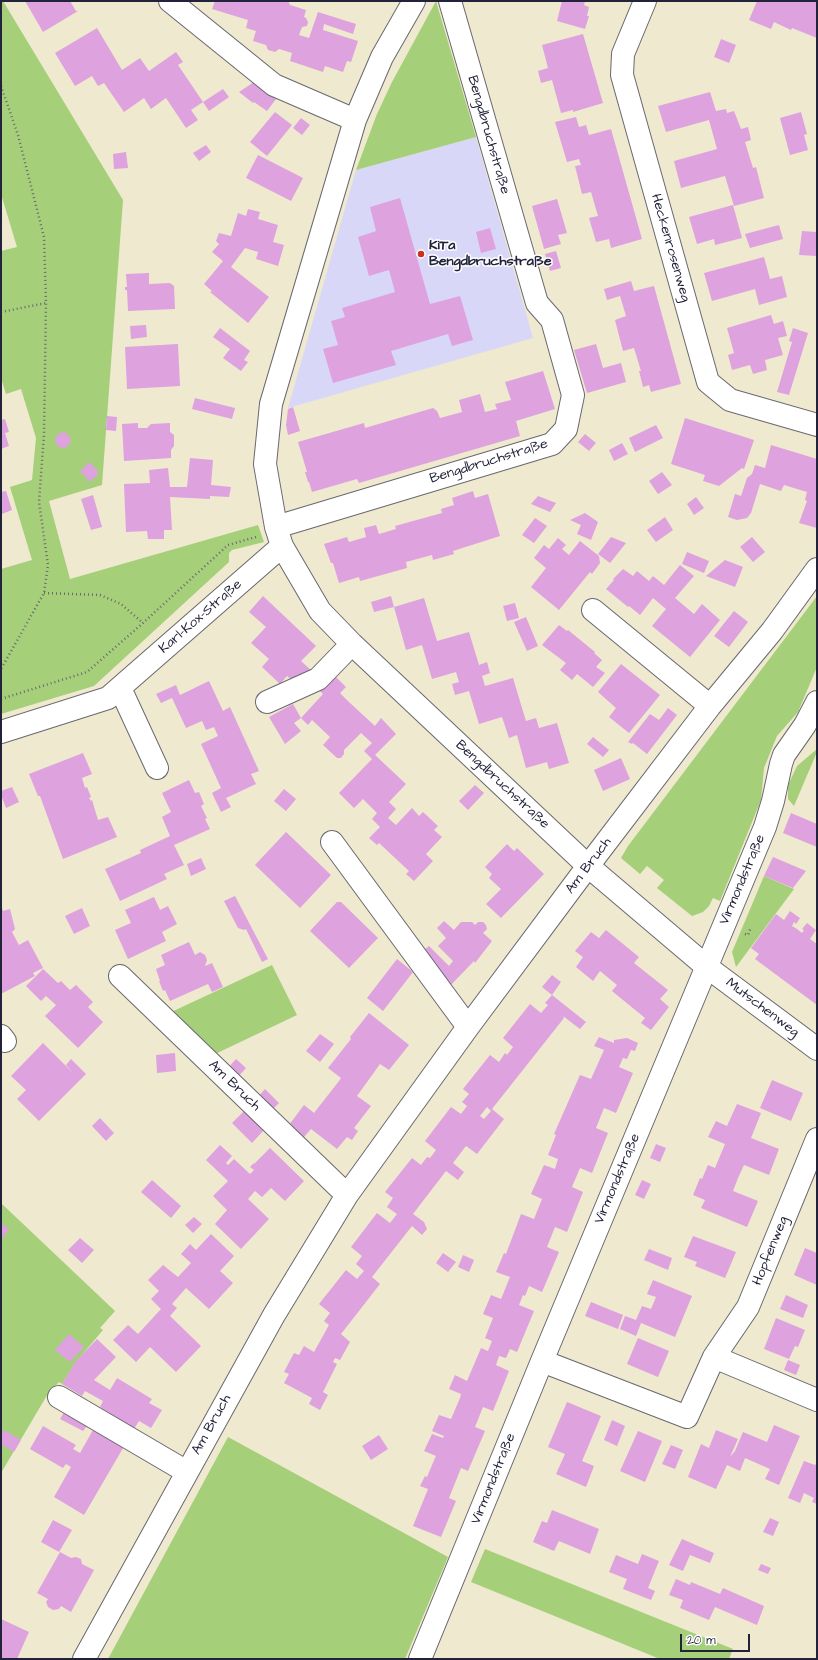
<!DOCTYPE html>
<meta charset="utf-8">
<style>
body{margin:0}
#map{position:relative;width:818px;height:1660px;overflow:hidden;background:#efe9cf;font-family:"Architects Daughter",sans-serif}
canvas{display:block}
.frame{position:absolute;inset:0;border:2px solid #22223b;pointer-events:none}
.scale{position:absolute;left:680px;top:1634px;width:70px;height:18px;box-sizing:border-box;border:2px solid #22223b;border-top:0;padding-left:5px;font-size:12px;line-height:14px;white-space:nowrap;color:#22223b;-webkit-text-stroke:3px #fff;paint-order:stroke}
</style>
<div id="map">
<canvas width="818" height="1660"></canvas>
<div class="frame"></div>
<div class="scale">20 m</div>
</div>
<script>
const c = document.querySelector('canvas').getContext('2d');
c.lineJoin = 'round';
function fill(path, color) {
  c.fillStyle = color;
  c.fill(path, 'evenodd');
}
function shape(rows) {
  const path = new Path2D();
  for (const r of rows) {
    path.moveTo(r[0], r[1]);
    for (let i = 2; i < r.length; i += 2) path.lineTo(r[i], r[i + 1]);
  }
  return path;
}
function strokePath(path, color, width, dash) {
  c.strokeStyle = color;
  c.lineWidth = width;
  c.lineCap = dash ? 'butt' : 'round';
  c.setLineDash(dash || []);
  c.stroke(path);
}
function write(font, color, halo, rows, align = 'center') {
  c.font = font + ' "Architects Daughter",sans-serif';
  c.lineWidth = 3;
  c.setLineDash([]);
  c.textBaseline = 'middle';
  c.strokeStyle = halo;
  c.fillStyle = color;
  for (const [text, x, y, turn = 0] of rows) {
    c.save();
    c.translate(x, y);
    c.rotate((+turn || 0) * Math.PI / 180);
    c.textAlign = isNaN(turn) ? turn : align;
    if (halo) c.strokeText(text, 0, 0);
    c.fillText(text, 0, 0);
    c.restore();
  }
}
fill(shape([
 [476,137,533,338,288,408,356,170]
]), '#d9d7f7');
fill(shape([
 [1,1,3,1,123,200,102,485,49,501,70,579,258,525,264,542,232,550,229,553,229,562,94,686,1,714,1,569,32,560,10,487,32,480,36,438,21,389,6,394,1,378,1,251,17,247,1,194],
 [436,1,476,137,356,170,377,114,392,82],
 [817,596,817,667,798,712,777,736,764,768,761,800,720,901,713,898,709,906,703,912,692,916,657,888,664,880,647,866,640,874,621,858,628,846],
 [817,749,817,752,794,806,788,799,788,785,797,766],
 [764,876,794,889,736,967,732,952],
 [272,965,297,1015,211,1056,167,1014],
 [2,1204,115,1311,100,1328,103,1330,76,1362,62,1384,59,1382,46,1397,1,1473],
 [228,1437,448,1557,405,1659,108,1659],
 [485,1549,733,1649,729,1659,660,1659,471,1582]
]), '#a6cf7a');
fill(shape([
 [25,1,70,1,76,11,78,11,43,32],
 [215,1,288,1,290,5,306,10,304,17,306,18,308,22,307,26,302,27,299,35,309,38,318,12,356,24,353,34,324,24,323,30,358,41,351,62,347,61,343,72,325,66,323,72,290,61,292,53,279,49,275,52,268,50,266,45,253,41,256,31,246,28,248,20,212,9],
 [562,1,585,1,584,5,589,7,587,16,589,16,585,29,557,21],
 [757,1,817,1,817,38,792,28,791,30,774,22,771,29,749,20],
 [97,28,122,70,140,58,149,71,176,52,183,62,178,65,203,102,191,110,198,120,186,128,166,98,151,109,144,98,124,112,104,83,98,86,92,76,75,86,55,53],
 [583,34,603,103,573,112,573,110,561,113,552,80,541,83,538,71,548,68,542,45],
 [721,39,736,45,729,63,714,57],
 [254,82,276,99,267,111,254,102,253,103,239,92],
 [223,89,229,97,209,111,203,102],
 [710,92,716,111,726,109,727,113,734,111,741,129,748,127,751,140,745,142,753,168,756,167,764,198,734,206,725,176,681,188,674,161,717,149,709,120,666,132,658,106],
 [275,112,292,125,267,156,250,142],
 [801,112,807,134,804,135,808,150,790,155,780,118],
 [576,117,579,127,586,125,589,135,611,129,642,239,611,248,609,239,596,242,589,218,598,216,591,192,582,194,575,166,581,165,579,159,567,162,555,122],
 [301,118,310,125,302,135,293,128],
 [206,145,211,152,199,161,193,153],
 [126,152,128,168,114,169,113,154],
 [258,155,303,178,291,201,246,178],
 [400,198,430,304,460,296,473,340,452,346,448,334,391,351,396,365,333,383,323,349,338,345,331,321,345,317,342,308,395,292,389,270,369,276,358,237,376,231,370,207],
 [557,199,567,233,558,235,561,244,544,249,532,206],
 [733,205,742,238,715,245,714,239,697,244,689,217],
 [248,209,260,212,258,219,278,225,273,242,284,245,278,266,256,259,258,252,245,248,231,267,269,297,248,323,210,292,212,291,204,284,223,261,212,252,219,244,216,241,219,233,231,236,238,213,246,216],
 [779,225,783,239,750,248,745,234],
 [490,228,496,249,481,253,476,232],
 [802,231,817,232,817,256,799,255],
 [556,251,561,268,550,271,545,254],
 [764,257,770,279,782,276,787,297,759,305,755,289,712,301,704,273],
 [149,273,149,284,170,283,174,286,175,309,128,311,127,290,125,290,125,287,127,287,126,274],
 [631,281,634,291,654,286,681,384,651,392,649,385,643,387,639,371,641,371,634,348,623,351,615,320,626,316,620,296,607,300,604,289],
 [771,315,774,324,783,321,787,336,778,338,783,355,765,360,767,370,753,374,750,365,732,370,728,355,734,353,727,328],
 [146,325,147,337,131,339,130,326],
 [220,328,250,351,244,360,248,362,241,371,223,358,230,349,213,337],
 [793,328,808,333,789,395,777,392,792,342,789,341],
 [178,344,180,386,127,389,125,347],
 [596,344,603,368,621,363,626,382,587,393,574,350],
 [543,371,555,409,516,421,520,436,359,483,357,479,312,492,309,482,308,482,305,472,307,472,298,442,364,423,365,428,433,408,437,411,440,418,462,412,459,400,480,394,485,412,497,409,495,404,511,400,505,382],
 [195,398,235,408,232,419,192,409],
 [293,407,300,431,288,435,286,425,288,409],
 [107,416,117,417,116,431,106,430],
 [685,418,754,440,744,469,742,468,719,486,703,481,705,475,671,464],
 [5,419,9,432,5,433,9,446,1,449,1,420],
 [138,423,138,428,147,428,151,424,170,423,170,432,174,435,174,446,171,450,171,458,124,461,122,424],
 [656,425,663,438,635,452,629,438],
 [65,432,71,438,68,447,60,448,55,442,57,434],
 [585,434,596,443,589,451,578,442],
 [622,443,628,454,614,461,609,450],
 [771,445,817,459,817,528,799,523,807,501,805,500,807,492,784,485,781,491,760,484,751,513,747,518,737,520,728,517,735,494,741,496,747,478,752,474,755,465,765,468],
 [190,458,213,460,211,485,231,487,229,497,210,496,210,499,170,497,172,530,164,530,164,539,148,539,147,531,126,532,124,484,150,483,149,470,168,468,170,487,187,487],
 [90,462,99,473,90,482,80,471],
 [662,472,672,485,658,494,649,481],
 [6,491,12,510,2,514,1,492],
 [473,491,475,498,488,494,500,536,453,551,454,554,433,560,432,555,406,562,407,568,360,581,359,577,339,583,333,563,331,563,324,544,347,537,349,542,366,537,364,528,376,525,379,534,396,529,395,526,442,513,441,509,454,505,452,498],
 [93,495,102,527,91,530,81,499],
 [538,496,556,503,550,512,531,504],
 [696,497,704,508,694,515,687,504],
 [585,513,598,522,591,540,577,534,581,525,570,520],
 [665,517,673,530,656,542,647,530],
 [535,518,547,526,534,543,522,535],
 [611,537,626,543,610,563,598,554],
 [752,537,765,552,753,562,740,547],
 [558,538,566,545,562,549,569,555,580,541,599,556,600,563,592,574,590,572,559,610,531,587,546,568,534,558,544,545,549,549],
 [687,552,709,561,704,573,682,564],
 [725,560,743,567,735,587,706,576],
 [680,565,694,576,675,598,694,614,702,604,720,620,690,657,652,626,666,609,653,598,640,615,629,606,628,607,606,589,614,580,613,579,623,569,633,576,637,571,649,581,653,576,664,585],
 [263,596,316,646,301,661,312,671,295,683,287,676,280,684,262,667,269,659,251,643,266,627,249,612],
 [391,596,394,607,424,598,437,641,469,632,479,665,487,662,490,673,482,676,485,686,513,678,526,721,536,718,539,728,557,723,569,763,549,769,547,762,526,768,517,735,509,738,502,717,479,724,469,691,455,695,452,684,459,682,456,672,432,679,422,645,406,650,394,607,374,612,371,602],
 [515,603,519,618,507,621,503,606],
 [734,611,748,622,729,647,714,636],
 [526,617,538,646,527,651,514,622],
 [559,625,567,631,568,630,595,652,594,653,602,660,596,667,605,673,593,687,577,674,572,680,560,670,566,663,542,645],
 [621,664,660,695,629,733,609,717,616,708,598,692],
 [335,676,346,687,340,693,350,703,375,726,381,718,396,734,375,755,406,784,389,802,396,809,388,818,396,825,412,808,419,816,423,812,438,826,434,830,442,837,426,854,433,861,414,881,406,874,409,871,379,843,377,845,369,838,380,827,372,819,377,813,363,799,354,808,339,793,372,759,364,751,372,743,361,733,344,750,344,754,341,758,337,758,323,745,330,737,312,720,308,725,301,718,323,694,320,691],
 [209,681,223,711,230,707,259,771,251,774,256,784,226,798,231,807,221,812,212,793,221,788,201,744,218,736,214,727,206,730,202,721,186,728,172,698,161,703,156,694,176,685,180,695],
 [293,704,301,718,294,723,301,731,285,744,269,717],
 [668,708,677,715,647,754,633,743,632,744,628,742,650,714,659,720],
 [593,737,609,750,603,757,587,744],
 [83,753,92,774,82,778,85,788,87,787,91,797,89,798,91,801,92,800,98,820,108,817,117,837,63,859,40,796,38,796,29,774],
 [621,758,630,779,603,791,594,770],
 [189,780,195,793,199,792,204,804,201,806,207,818,205,819,210,829,174,845,184,865,164,874,167,879,120,901,105,869,141,853,140,850,170,836,162,817,171,812,162,793],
 [475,785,484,793,468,810,459,801],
 [12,787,19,802,6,808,1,795,1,791],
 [284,789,296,799,286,811,274,801],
 [791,813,817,824,817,847,783,833],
 [286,832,331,875,300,908,255,865],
 [507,844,514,851,517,848,544,874,501,918,486,904,501,889,489,878,492,874,485,867],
 [773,857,806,871,793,888,764,876],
 [201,858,206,869,191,876,187,864],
 [235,896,268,959,262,962,246,929,244,930,238,928,224,901],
 [154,897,160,910,168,906,177,924,162,932,166,941,128,959,115,930,131,923,125,910],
 [337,902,341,902,378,938,349,968,310,931],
 [1,905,3,911,10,909,15,929,12,932,19,945,28,940,43,968,33,973,35,976,1,994],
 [82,908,90,926,74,934,65,916],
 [790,911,800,918,796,924,794,922,792,926,797,929,802,933,804,930,802,929,807,923,816,930,810,939,817,944,817,1005,755,959,759,954,751,948,776,914,784,920],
 [444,921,454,930,461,922,472,922,475,925,478,922,483,922,486,925,487,929,483,933,492,941,475,963,474,961,449,987,424,950,429,946,449,966,453,961,438,946,446,938,437,928],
 [606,930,639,957,634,963,668,990,660,999,669,1007,651,1030,641,1023,645,1018,612,991,617,985,600,971,593,981,576,967,583,957,575,951,591,932,599,938],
 [189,942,195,955,200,952,205,955,207,960,205,966,212,963,223,987,212,992,208,984,170,1001,165,990,163,991,159,981,160,981,156,969,165,965,161,955],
 [397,959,413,972,383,1011,367,998],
 [43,969,58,983,61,981,70,990,76,985,93,1002,88,1007,103,1022,78,1048,45,1016,56,1005,46,996,41,1001,26,986],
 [552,975,561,982,552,995,586,1022,580,1029,563,1016,564,1018,492,1109,504,1119,477,1154,466,1146,453,1163,464,1172,458,1180,446,1171,413,1214,424,1222,427,1229,422,1235,412,1226,372,1277,380,1284,341,1334,350,1342,340,1360,335,1358,333,1362,337,1364,323,1392,328,1395,320,1410,309,1404,312,1398,284,1383,289,1374,284,1372,294,1353,299,1355,304,1346,314,1352,329,1325,324,1321,330,1313,319,1304,346,1270,357,1279,364,1271,356,1264,362,1256,351,1247,377,1213,390,1223,397,1214,387,1207,393,1198,385,1192,412,1158,421,1165,427,1157,430,1158,436,1150,425,1141,451,1107,461,1114,467,1106,462,1102,469,1094,463,1089,490,1055,499,1062,505,1053,507,1055,513,1047,503,1038,530,1004,541,1013,548,1005,545,1003,552,995,542,987],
 [487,1107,491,1111,484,1119,480,1116],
 [369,1013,409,1045,389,1070,380,1064,357,1096,371,1106,354,1128,358,1131,352,1140,347,1137,337,1149,311,1129,304,1137,289,1125,304,1105,314,1113,339,1081,341,1078,328,1068,351,1039,350,1037],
 [320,1034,334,1044,320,1062,306,1051],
 [599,1037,614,1043,614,1040,627,1038,638,1043,635,1051,631,1050,627,1059,623,1058,619,1067,633,1073,616,1113,604,1108,596,1128,608,1133,592,1173,580,1168,572,1187,583,1192,567,1232,555,1227,547,1247,559,1252,542,1292,529,1286,525,1296,523,1295,519,1305,534,1311,517,1352,510,1349,506,1358,499,1356,496,1365,509,1371,493,1411,483,1407,475,1427,485,1431,468,1471,461,1468,449,1498,456,1501,441,1537,413,1526,428,1489,420,1486,425,1476,427,1477,435,1458,436,1456,424,1451,432,1434,443,1438,444,1436,432,1431,439,1415,451,1419,460,1398,461,1394,449,1389,455,1375,467,1381,481,1348,488,1351,492,1341,485,1338,493,1318,483,1314,491,1295,501,1299,510,1277,496,1272,504,1253,506,1254,521,1214,534,1219,542,1199,531,1194,544,1165,555,1169,558,1159,548,1155,556,1135,554,1134,580,1075,591,1079,604,1050,594,1046],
 [43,1043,73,1073,66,1065,71,1059,86,1074,80,1080,77,1077,80,1080,39,1121,17,1099,26,1090,11,1076],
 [175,1053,176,1071,157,1073,156,1055],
 [236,1059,246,1068,237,1078,227,1069],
 [772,1080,803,1093,791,1121,760,1108],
 [265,1089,279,1103,272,1110,258,1097],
 [737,1104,761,1113,751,1138,779,1149,769,1175,744,1165,738,1178,733,1191,758,1201,747,1227,701,1208,705,1200,693,1195,700,1178,702,1179,708,1165,715,1168,725,1144,708,1137,716,1121,727,1126],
 [244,1111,264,1130,252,1143,232,1123],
 [100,1118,114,1133,106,1141,92,1126],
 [656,1144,666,1148,660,1162,650,1158],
 [220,1145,232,1156,226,1163,228,1165,234,1159,250,1174,254,1170,250,1167,254,1163,254,1164,270,1148,304,1181,285,1201,271,1188,262,1197,255,1191,248,1199,269,1219,241,1249,215,1224,227,1210,213,1196,228,1181,206,1160],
 [152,1180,181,1206,171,1218,141,1192],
 [642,1180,651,1184,644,1199,635,1195],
 [194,1217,202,1224,193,1233,185,1225],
 [1,1223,9,1229,1,1240],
 [211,1234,234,1256,220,1271,233,1283,209,1309,186,1288,172,1304,177,1308,170,1316,201,1346,176,1372,150,1347,136,1362,113,1340,128,1325,138,1334,161,1309,151,1299,159,1291,148,1280,163,1265,178,1277,191,1263,181,1254,190,1244,196,1250],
 [693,1236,736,1252,725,1278,695,1266,697,1262,684,1257],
 [80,1238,94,1250,82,1263,68,1250],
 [805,1248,817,1253,817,1285,794,1275],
 [649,1249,672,1258,668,1270,644,1260],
 [443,1253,456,1262,448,1272,436,1263],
 [463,1255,474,1260,469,1272,458,1267],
 [653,1280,692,1296,675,1337,641,1323,636,1336,620,1329,625,1316,636,1320,642,1306,651,1309,656,1297,647,1294],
 [786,1295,808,1305,803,1318,780,1309],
 [591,1302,623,1315,618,1329,585,1316],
 [776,1318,805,1330,798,1347,795,1346,789,1359,764,1349],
 [69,1334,84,1347,70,1362,55,1350],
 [638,1338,669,1351,658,1377,627,1364],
 [97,1339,116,1357,94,1380,110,1390,117,1378,152,1399,149,1403,162,1410,151,1428,139,1421,134,1429,100,1407,103,1401,85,1391,82,1396,62,1384,76,1361],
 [788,1360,800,1365,796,1375,784,1370],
 [567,1402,601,1416,582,1461,594,1466,586,1487,556,1474,565,1454,548,1447],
 [66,1409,126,1443,84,1515,54,1497,71,1467,66,1464,63,1468,30,1449,43,1426,76,1445,73,1449,80,1453,93,1430,86,1427,83,1431,60,1419],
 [612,1420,625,1426,617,1446,604,1440],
 [774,1425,800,1436,779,1485,765,1479,770,1469,745,1458,740,1471,727,1465,716,1489,688,1477,701,1444,709,1448,716,1430,738,1439,730,1457,735,1451,743,1432,767,1442],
 [4,1430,21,1440,14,1452,1,1444,1,1435],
 [638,1431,662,1441,645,1482,620,1471],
 [379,1435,388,1449,371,1460,362,1446],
 [671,1445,683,1450,675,1469,662,1464],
 [804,1461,815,1465,817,1462,817,1504,812,1502,814,1498,804,1493,800,1503,788,1498],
 [552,1510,599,1529,590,1554,559,1541,554,1551,533,1542,542,1521,547,1523],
 [770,1518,779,1522,773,1536,763,1532],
 [53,1520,72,1530,59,1552,41,1542],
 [682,1539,714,1553,710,1563,690,1555,683,1571,669,1565],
 [60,1552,71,1558,76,1557,81,1559,82,1564,94,1570,71,1612,61,1606,59,1609,53,1610,48,1607,46,1602,48,1599,37,1593],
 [642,1554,659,1561,648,1588,655,1591,651,1600,623,1589,627,1579,609,1572,616,1555,638,1564],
 [761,1564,771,1568,768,1574,758,1570],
 [676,1579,690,1585,691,1582,720,1594,723,1588,764,1606,757,1625,715,1607,709,1620,680,1608,683,1600,669,1595],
 [1,1619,29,1632,17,1659,1,1659]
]), '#dea2df');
const minor = shape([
 [170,1,274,85,355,120],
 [414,1,382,57,355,120,271,404,265,464,276,527,282,546,320,611,352,644,588,866,707,967,817,1049],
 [645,1,623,54,622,75,708,382,730,400,817,425],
 [276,527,552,444,566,429,573,395,552,320,537,303,450,1],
 [593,610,710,706],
 [120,688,157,768],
 [267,702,318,679,352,644],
 [1,732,108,698,282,546],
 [332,842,468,1027],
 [120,976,347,1195],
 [1,1036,5,1041],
 [714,1357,817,1400],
 [542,1361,687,1417,714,1357,748,1307,817,1139],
 [59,1397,187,1472],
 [84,1659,274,1315,347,1195,468,1027,588,866,710,706,772,631,817,569],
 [420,1659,542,1361,765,827,773,801,781,764,784,755,805,725,817,702]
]);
strokePath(minor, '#6a686f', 24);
strokePath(shape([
 [1,86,18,135,44,237,46,303,44,435,39,502,48,565,44,593,1,669],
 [1,312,46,303],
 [44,593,100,595,121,604,143,623],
 [1,699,87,672,143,623,228,545,256,537],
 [745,934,748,935,751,927]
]), '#6a686f', 2.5, [1, 3]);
strokePath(minor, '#fff', 22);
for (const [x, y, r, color] of [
 [421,254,4,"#c8321e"]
]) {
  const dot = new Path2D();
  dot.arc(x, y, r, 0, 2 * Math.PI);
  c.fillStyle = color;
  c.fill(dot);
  strokePath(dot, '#fff', 1.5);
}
write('14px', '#22223b', '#fff', [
 ["Bengdbruchstraße",488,135,74],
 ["Heckenrosenweg",670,248,74],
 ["Bengdbruchstraße",489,462,-17],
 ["Karl-Kox-Straße",201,617,-41],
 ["Bengdbruchstraße",502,785,43],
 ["Am Bruch",589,866,-53],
 ["Virmondstraße",743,880,-67],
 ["Mutschenweg",762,1008,37],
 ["Am Bruch",234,1086,44],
 ["Virmondstraße",618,1179,-67],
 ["Hopfenweg",771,1251,-68],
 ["Am Bruch",212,1425,-61],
 ["Virmondstraße",494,1479,-68]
]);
write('bold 14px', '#22223b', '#fff', [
 ["KiTa",429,246],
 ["Bengdbruchstraße",429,262]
], 'left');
</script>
